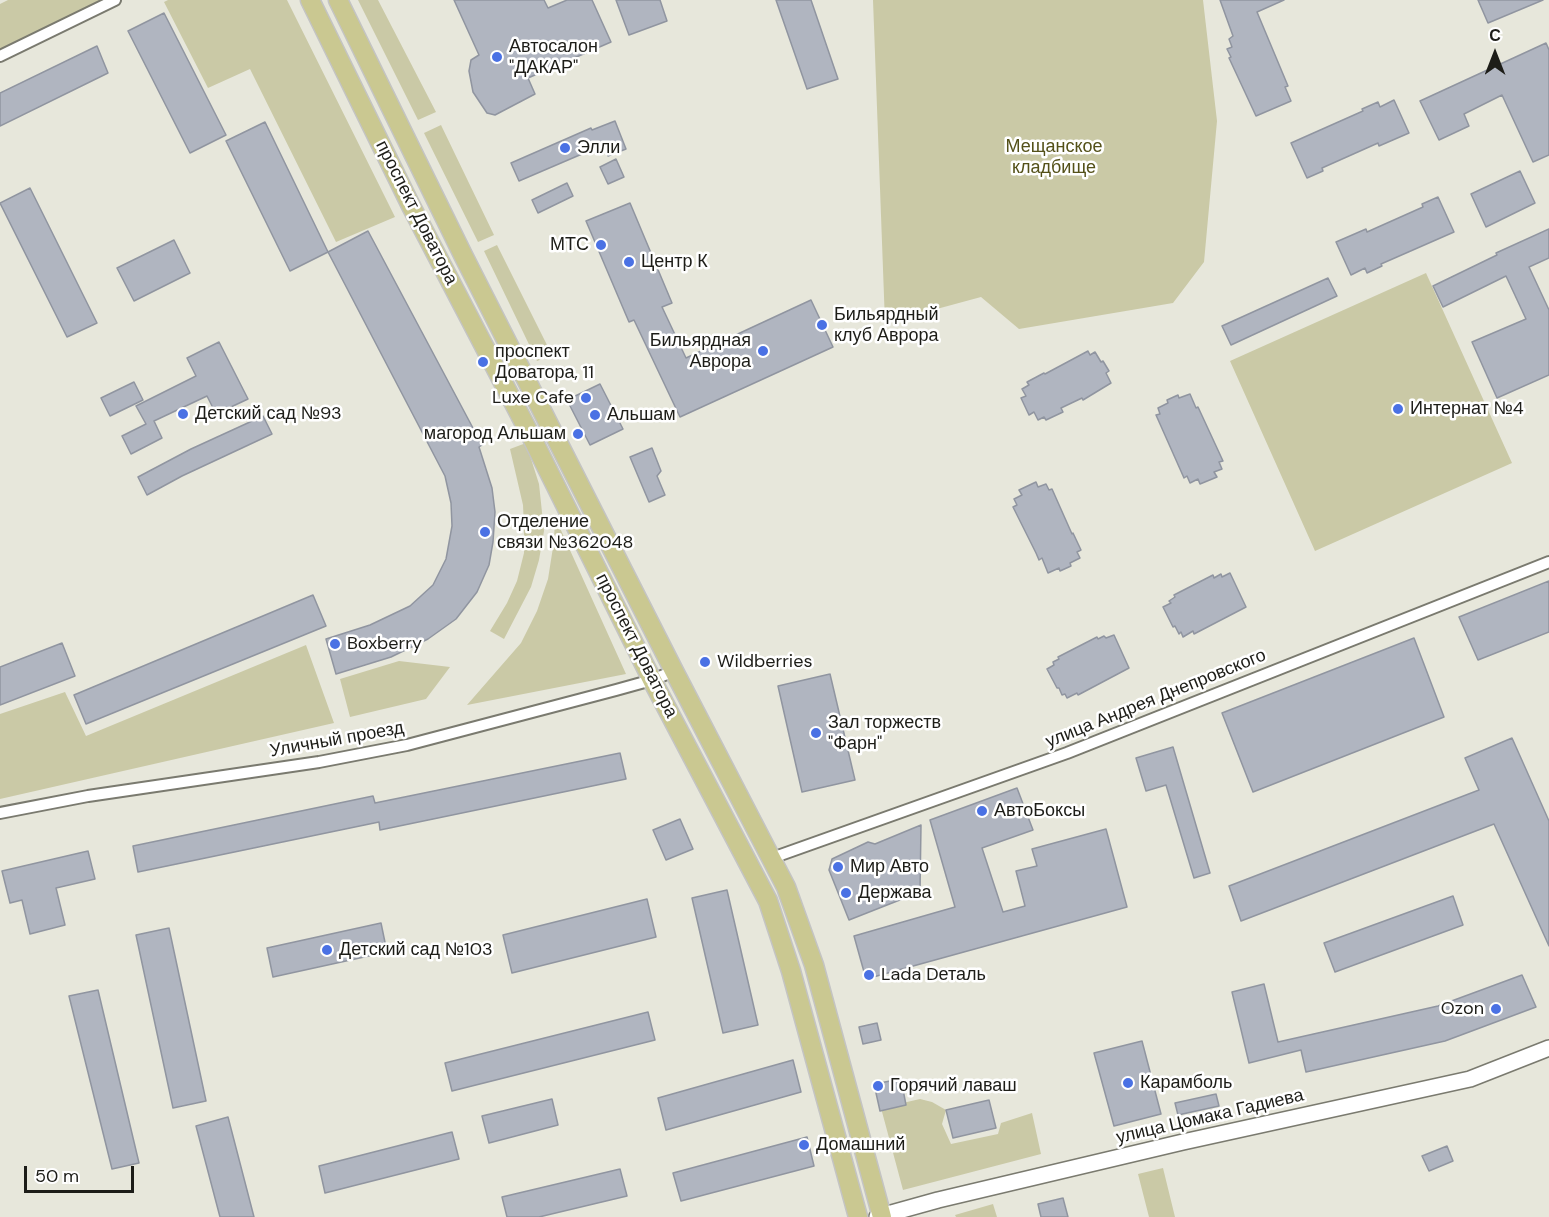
<!DOCTYPE html>
<meta charset="utf-8">
<style>
body{margin:0}
#map{position:relative;width:1549px;height:1217px;overflow:hidden;background:#e7e7db;font-family:"DM Sans",sans-serif}
canvas{display:block}
.north{position:absolute;left:1465px;top:24px;width:60px;height:60px;-webkit-text-stroke:4px #fff;paint-order:stroke;rotate:0deg;font-size:16px;font-weight:700;line-height:24px;text-align:center;color:#1d1d18}
.north::after{content:'';display:block;margin:auto;width:21px;height:27px;background:#1d1d18;clip-path:polygon(50% 0,100% 100%,50% 72%,0 100%)}
.scale{position:absolute;left:24px;top:1166px;width:110px;height:27px;box-sizing:border-box;border:3px solid #1d1d18;border-top:0;padding-left:8px;font-size:18px;line-height:21px;white-space:nowrap;color:#1d1d18;-webkit-text-stroke:4px #fff;paint-order:stroke}
</style>
<div id="map">
<canvas width="1549" height="1217"></canvas>
<div class="north">С</div>
<div class="scale">50 m</div>
</div>
<script>
const c = document.querySelector('canvas').getContext('2d');
c.lineJoin = 'round';
function fill(path, color) {
  c.fillStyle = color;
  c.fill(path, 'evenodd');
}
function shape(rows) {
  const path = new Path2D();
  for (const r of rows) {
    path.moveTo(r[0], r[1]);
    for (let i = 2; i < r.length; i += 2) path.lineTo(r[i], r[i + 1]);
  }
  return path;
}
function strokePath(path, color, width, dash) {
  c.strokeStyle = color;
  c.lineWidth = width;
  c.lineCap = dash ? 'butt' : 'round';
  c.setLineDash(dash || []);
  c.stroke(path);
}
function write(font, color, halo, rows, align = 'center') {
  c.font = font + ' "DM Sans",sans-serif';
  c.lineWidth = 5;
  c.setLineDash([]);
  c.textBaseline = 'middle';
  c.strokeStyle = halo;
  c.fillStyle = color;
  for (const [text, x, y, turn = 0] of rows) {
    c.save();
    c.translate(x, y);
    c.rotate((+turn || 0) * Math.PI / 180);
    c.textAlign = isNaN(turn) ? turn : align;
    if (halo) c.strokeText(text, 0, 0);
    c.fillText(text, 0, 0);
    c.restore();
  }
}
fill(shape([
 [8,0,108,0,0,52,0,4],
 [168,0,287,0,395,217,336,242,250,69,208,88,164,2],
 [358,0,378,0,436,112,418,120],
 [873,0,1203,0,1217,121,1204,262,1173,303,1019,329,981,297,885,323],
 [441,125,494,235,478,242,424,133],
 [497,245,552,355,537,361,484,251],
 [1426,273,1512,463,1315,551,1230,361],
 [526,443,539,484,544,531,539,560,531,587,504,639,490,631,507,603,517,581,524,553,524,529,523,505,510,449],
 [555,517,626,674,467,705,521,643,537,611,548,579,554,541],
 [306,645,334,723,0,799,0,714,65,692,86,736],
 [399,661,450,667,426,699,350,717,340,679],
 [920,1099,932,1102,946,1110,942,1124,951,1144,998,1134,1001,1123,1032,1113,1041,1154,903,1190,881,1108],
 [1163,1168,1175,1217,1149,1217,1138,1174],
 [993,1204,997,1217,956,1217,955,1215]
]), '#cac9a6');
const building = shape([
 [454,0,544,0,548,8,567,0,592,0,611,42,528,78,535,94,495,115,487,113,473,92,469,71,471,60,479,55,454,0],
 [616,0,660,0,667,21,629,35,616,0],
 [776,0,811,0,838,79,807,89,776,0],
 [1220,0,1284,0,1257,12,1288,86,1285,87,1291,101,1256,116,1229,58,1231,57,1227,49,1232,47,1229,39,1233,36,1220,0],
 [1478,0,1543,0,1488,23,1478,0],
 [164,13,226,135,190,153,128,31,164,13],
 [1546,43,1549,50,1549,155,1533,162,1502,95,1464,114,1469,126,1439,140,1420,101,1546,43],
 [97,46,108,73,0,126,0,93,97,46],
 [1394,100,1409,133,1379,146,1378,143,1322,168,1323,171,1307,178,1291,143,1363,111,1362,109,1378,102,1380,107,1394,100],
 [615,121,626,149,608,156,603,145,519,181,511,163,591,128,592,130,615,121],
 [265,122,328,252,290,271,226,141,265,122],
 [616,159,624,177,608,184,600,167,616,159],
 [1520,171,1535,203,1486,227,1471,194,1520,171],
 [567,183,573,196,538,213,532,200,567,183],
 [30,188,97,323,67,337,0,203,30,188],
 [1438,197,1454,232,1381,264,1382,266,1367,273,1365,268,1351,275,1336,242,1366,229,1367,232,1423,207,1422,204,1438,197],
 [630,203,672,303,662,307,686,358,811,300,833,347,680,417,634,320,629,322,586,221,630,203],
 [1549,229,1549,258,1529,267,1549,310,1549,375,1497,398,1472,342,1526,319,1506,276,1443,307,1433,286,1497,255,1496,253,1549,229],
 [368,231,482,445,479,447,492,488,495,512,493,542,489,565,477,592,456,619,428,639,391,657,336,674,326,639,370,625,410,606,433,585,446,559,452,526,451,503,445,476,328,252,368,231],
 [174,240,190,273,134,301,117,268,174,240],
 [1328,278,1337,296,1231,345,1222,326,1328,278],
 [219,342,248,399,216,414,207,396,154,421,162,438,131,454,122,436,146,424,136,406,196,376,187,358,219,342],
 [1088,351,1090,355,1095,352,1101,362,1103,361,1109,371,1106,373,1111,383,1083,400,1082,398,1061,408,1063,412,1046,420,1044,417,1038,420,1034,412,1029,415,1021,398,1026,396,1022,389,1029,385,1027,382,1044,373,1045,374,1088,351],
 [134,382,143,400,110,416,101,398,134,382],
 [600,384,623,429,590,445,567,400,600,384],
 [1190,394,1196,408,1198,407,1223,461,1219,462,1222,469,1214,472,1217,477,1200,484,1198,479,1190,483,1187,476,1184,478,1156,415,1160,414,1158,408,1168,403,1167,400,1178,395,1179,398,1190,394],
 [263,416,272,434,182,476,147,495,138,477,191,449,263,416],
 [652,448,661,471,657,476,665,495,649,502,630,457,652,448],
 [1036,482,1038,487,1046,484,1049,490,1052,489,1072,534,1073,533,1081,550,1077,552,1080,558,1070,563,1071,566,1060,571,1059,568,1048,573,1042,558,1039,560,1036,553,1013,507,1017,505,1014,499,1022,495,1019,490,1036,482],
 [1230,573,1246,607,1194,634,1193,631,1183,637,1181,632,1179,634,1175,626,1173,627,1163,607,1171,603,1169,601,1175,597,1174,595,1213,575,1214,578,1221,574,1222,577,1230,573],
 [1549,581,1549,632,1478,660,1459,617,1549,581],
 [313,595,326,626,86,724,74,695,313,595],
 [1114,635,1129,668,1078,695,1077,693,1067,698,1065,694,1062,695,1059,688,1057,688,1047,669,1054,665,1053,662,1059,659,1058,657,1097,637,1098,639,1104,636,1106,638,1114,635],
 [1414,638,1444,717,1253,792,1222,713,1414,638],
 [62,643,75,676,0,705,0,667,62,643],
 [830,674,855,780,802,792,778,686,830,674],
 [1512,738,1549,821,1549,946,1494,824,1241,921,1229,886,1479,790,1465,758,1512,738],
 [1173,747,1210,873,1194,878,1166,785,1146,791,1136,758,1173,747],
 [620,753,626,779,380,830,379,822,138,872,133,846,373,796,375,803,620,753],
 [1017,788,1033,830,982,848,1003,912,1025,906,1016,871,1037,866,1032,849,1106,829,1127,907,866,979,854,936,955,907,930,820,1017,788],
 [680,819,693,849,666,860,653,830,680,819],
 [921,825,920,892,849,920,829,870,832,859,868,842,875,844,921,825],
 [88,851,95,879,56,888,65,925,30,934,22,900,10,903,2,871,88,851],
 [727,890,758,1025,723,1033,692,898,727,890],
 [1453,896,1463,925,1335,972,1324,943,1453,896],
 [647,899,656,937,512,973,503,935,647,899],
 [381,923,387,952,273,977,267,948,381,923],
 [169,928,206,1101,173,1108,136,935,169,928],
 [1522,975,1536,1007,1445,1041,1306,1072,1301,1050,1249,1063,1232,992,1264,984,1278,1042,1438,1006,1522,975],
 [98,990,139,1163,112,1169,69,996,98,990],
 [648,1012,655,1040,452,1091,445,1063,648,1012],
 [877,1023,881,1040,863,1044,859,1027,877,1023],
 [1142,1041,1161,1114,1114,1126,1094,1053,1142,1041],
 [793,1060,801,1092,666,1130,658,1098,793,1060],
 [901,1079,906,1105,880,1111,874,1084,901,1079],
 [1216,1094,1219,1106,1178,1115,1175,1103,1216,1094],
 [552,1099,558,1125,489,1143,482,1116,552,1099],
 [989,1100,996,1128,953,1138,946,1110,989,1100],
 [228,1117,254,1217,220,1217,196,1126,228,1117],
 [452,1132,459,1159,325,1193,319,1166,452,1132],
 [807,1137,814,1166,681,1201,673,1173,807,1137],
 [1447,1146,1453,1161,1429,1171,1422,1156,1447,1146],
 [620,1169,627,1196,539,1217,507,1217,502,1197,620,1169],
 [1063,1198,1068,1217,1041,1217,1038,1204,1063,1198]
]);
fill(building, '#b0b5c0');
strokePath(building, '#9095a0', 1.5);
const minor = shape([
 [0,56,115,0],
 [0,813,88,796,319,762,407,745,616,690,652,680,674,671],
 [772,858,1067,753,1549,562]
]);
const secondary = shape([
 [877,1217,938,1200,1183,1142,1470,1079,1549,1048]
]);
const primary = shape([
 [310,0,411,206,533,440,652,680,768,901,791,971,858,1217],
 [338,0,463,255,674,671,786,887,814,965,882,1217]
]);
strokePath(minor, '#7a7a6f', 14);
strokePath(secondary, '#7a7a6f', 18);
strokePath(primary, '#c4c4c3', 21);
strokePath(minor, '#fff', 10);
strokePath(secondary, '#fff', 15);
strokePath(primary, '#cac891', 18);
for (const [x, y, r, color] of [
 [497,57,6,"#4a71e4"],
 [565,148,6,"#4a71e4"],
 [601,245,6,"#4a71e4"],
 [629,262,6,"#4a71e4"],
 [822,325,6,"#4a71e4"],
 [763,351,6,"#4a71e4"],
 [483,362,6,"#4a71e4"],
 [586,398,6,"#4a71e4"],
 [1398,409,6,"#4a71e4"],
 [183,414,6,"#4a71e4"],
 [595,415,6,"#4a71e4"],
 [578,434,6,"#4a71e4"],
 [485,532,6,"#4a71e4"],
 [335,644,6,"#4a71e4"],
 [705,662,6,"#4a71e4"],
 [816,733,6,"#4a71e4"],
 [982,811,6,"#4a71e4"],
 [838,867,6,"#4a71e4"],
 [846,893,6,"#4a71e4"],
 [327,950,6,"#4a71e4"],
 [869,975,6,"#4a71e4"],
 [1496,1009,6,"#4a71e4"],
 [1128,1083,6,"#4a71e4"],
 [878,1086,6,"#4a71e4"],
 [804,1145,6,"#4a71e4"]
]) {
  const dot = new Path2D();
  dot.arc(x, y, r, 0, 2 * Math.PI);
  c.fillStyle = color;
  c.fill(dot);
  strokePath(dot, '#fff', 2);
}
write('18px', '#1d1d18', '#fff', [
 ["Автосалон",509,47],
 ["\"ДАКАР\"",509,68],
 ["Элли",577,148],
 ["МТС",589,245,"right"],
 ["Центр К",641,262],
 ["Бильярдный",834,315],
 ["клуб Аврора",834,336],
 ["Бильярдная",751,341,"right"],
 ["Аврора",751,362,"right"],
 ["проспект",495,352],
 ["Доватора, 11",495,373],
 ["Luxe Cafe",574,398,"right"],
 ["Интернат №4",1410,409],
 ["Детский сад №93",195,414],
 ["Альшам",607,415],
 ["магород Альшам",566,434,"right"],
 ["Отделение",497,522],
 ["связи №362048",497,543],
 ["Boxberry",347,644],
 ["Wildberries",717,662],
 ["Зал торжеств",828,723],
 ["\"Фарн\"",828,744],
 ["АвтоБоксы",994,811],
 ["Мир Авто",850,867],
 ["Держава",858,893],
 ["Детский сад №103",339,950],
 ["Lada Dеталь",881,975],
 ["Ozon",1484,1009,"right"],
 ["Карамболь",1140,1083],
 ["Горячий лаваш",890,1086],
 ["Домашний",816,1145]
], 'left');
write('18px', '#545119', '#fff', [
 ["Мещанское",1054,147],
 ["кладбище",1054,168]
]);
write('18px', '#1d1d18', '#fff', [
 ["проспект Доватора",416,213,63],
 ["проспект Доватора",636,646,63],
 ["улица Андрея Днепровского",1156,699,-22],
 ["Уличный проезд",337,740,-10],
 ["улица Цомака Гадиева",1210,1117,-13]
]);
</script>
